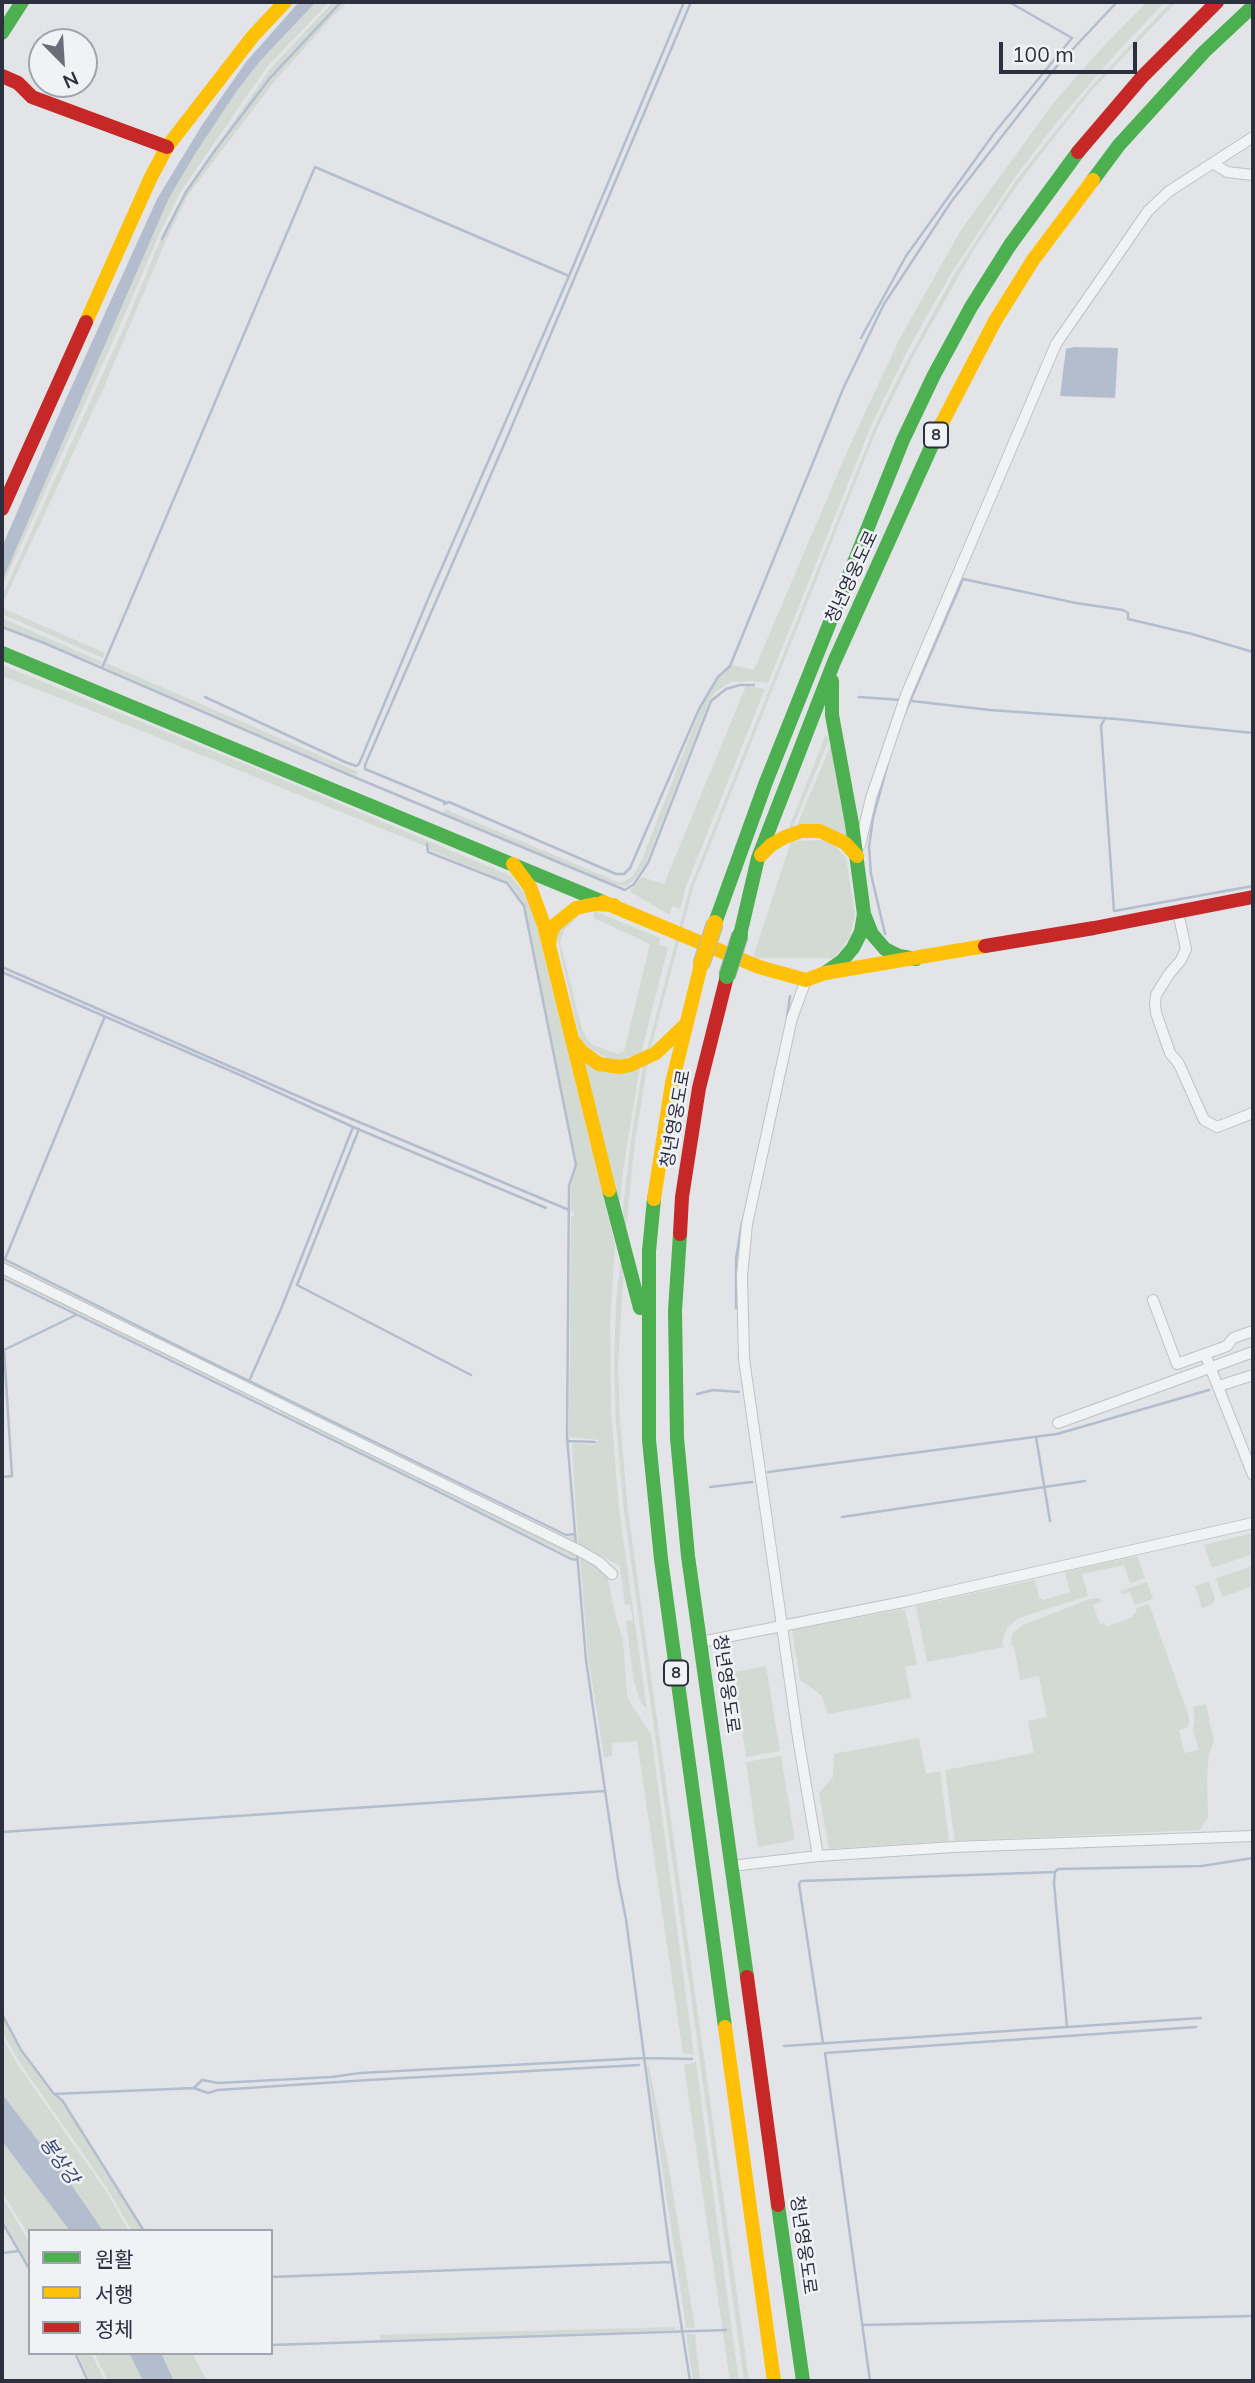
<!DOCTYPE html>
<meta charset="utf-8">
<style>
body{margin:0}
#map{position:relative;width:1255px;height:2383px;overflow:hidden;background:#e2e4e7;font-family:Mulish,"Noto Sans KR",sans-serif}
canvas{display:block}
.frame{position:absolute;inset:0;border:4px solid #2b2f3e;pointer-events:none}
.legend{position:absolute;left:28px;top:2229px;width:245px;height:126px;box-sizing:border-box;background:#f0f2f6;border:2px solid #a1a4ac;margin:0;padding:9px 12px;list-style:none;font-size:21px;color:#2b2f3e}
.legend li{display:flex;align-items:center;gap:14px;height:35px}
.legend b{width:35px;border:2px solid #a1a4ac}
.north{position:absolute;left:28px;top:28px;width:70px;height:70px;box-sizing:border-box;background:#f0f2f6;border:2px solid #a1a4ac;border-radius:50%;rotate:156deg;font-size:19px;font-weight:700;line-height:28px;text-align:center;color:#2b2f3e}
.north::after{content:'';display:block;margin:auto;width:24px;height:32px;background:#6b6e79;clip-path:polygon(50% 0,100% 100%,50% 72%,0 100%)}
.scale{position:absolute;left:999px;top:42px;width:138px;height:32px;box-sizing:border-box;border:4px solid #2b2f3e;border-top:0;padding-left:9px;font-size:21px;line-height:24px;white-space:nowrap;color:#2b2f3e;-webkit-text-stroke:5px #f0f2f6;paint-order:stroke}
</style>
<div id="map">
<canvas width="1255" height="2383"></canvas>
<div class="frame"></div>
<ul class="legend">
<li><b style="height:9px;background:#4caf50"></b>원활</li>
<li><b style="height:9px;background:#ffc107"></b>서행</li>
<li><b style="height:9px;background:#c62828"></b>정체</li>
</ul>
<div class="north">N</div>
<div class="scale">100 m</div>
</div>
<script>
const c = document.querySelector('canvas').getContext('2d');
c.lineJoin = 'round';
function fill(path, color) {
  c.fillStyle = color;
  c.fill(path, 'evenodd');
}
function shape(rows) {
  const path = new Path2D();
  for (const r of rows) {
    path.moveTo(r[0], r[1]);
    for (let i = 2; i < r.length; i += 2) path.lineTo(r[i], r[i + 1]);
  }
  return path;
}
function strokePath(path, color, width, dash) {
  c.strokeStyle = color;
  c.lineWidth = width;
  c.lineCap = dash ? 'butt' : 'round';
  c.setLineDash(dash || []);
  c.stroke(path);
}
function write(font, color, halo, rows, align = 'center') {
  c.font = font + ' Mulish,"Noto Sans KR",sans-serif';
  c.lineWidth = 5;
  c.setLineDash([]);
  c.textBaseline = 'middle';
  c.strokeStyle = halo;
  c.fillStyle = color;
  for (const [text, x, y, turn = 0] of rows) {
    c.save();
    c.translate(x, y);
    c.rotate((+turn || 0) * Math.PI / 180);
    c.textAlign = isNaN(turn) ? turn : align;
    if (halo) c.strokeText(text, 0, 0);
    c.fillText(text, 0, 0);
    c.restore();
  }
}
fill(shape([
 [316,2,329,2,267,67,181,191,162,228,121,323,2,587,2,581,31,513,169,198,195,154,236,92,260,61],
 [333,2,348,2,332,17,274,82,188,195,166,240,104,387,2,605,2,596,125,325,165,229,184,193,270,69],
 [1147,2,1165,2,1121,48,1056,123,1015,177,952,272,908,349,871,426,768,683,753,681,731,682,714,693,709,701,646,863,633,881,626,886,616,885,444,813,445,809,618,882,623,882,632,877,641,862,700,710,718,679,731,665,754,670,850,445,900,338,961,230,1055,101,1100,50],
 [1171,2,1176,2,1091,91,1020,181,973,251,915,353,877,429,693,888,651,1047,647,1050,690,887,874,428,898,378,955,273,1017,179,1089,89],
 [2,608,105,653,103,658,2,614],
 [2,618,102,662,101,665,2,626],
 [106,663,358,772,356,776,171,696,104,667],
 [2,665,279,778,511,876,531,902,615,1245,610,1323,611,1412,619,1509,647,1709,641,1703,634,1682,626,1621,633,1620,630,1604,625,1605,620,1566,586,1548,578,1546,572,1443,595,1445,599,1440,569,1437,571,1216,574,1216,574,1212,571,1211,571,1187,577,1165,525,906,515,890,508,882,430,850,427,845,425,846,68,701,2,676],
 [746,686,765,689,686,886,680,909,672,906,670,915,629,891,642,877,664,884],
 [826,734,829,740,791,831,787,833],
 [831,745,848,839,795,830],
 [830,840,846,858,855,914,850,937,834,958,753,958,791,841],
 [594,911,660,938,659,945,668,947,641,1054,613,1061,581,1044,556,932,580,915,565,929,560,942,582,1029,587,1039,593,1045,618,1054,624,1052,650,944,594,918],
 [581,1057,640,1067,623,1170,619,1212],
 [648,1061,635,1141,626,1230,622,1216,631,1140,643,1065],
 [621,1258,624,1264,618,1367,620,1422,628,1511,749,2381,744,2381,624,1511,616,1422,614,1367,616,1302],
 [2,1259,250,1382,249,1384,2,1262],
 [2,1273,273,1408,273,1410,2,1276],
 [254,1384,566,1537,574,1536,575,1543,253,1386],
 [281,1410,576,1555,576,1559,280,1413],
 [1253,1533,1253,1554,1212,1568,1204,1545],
 [580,1556,600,1567,608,1579,616,1618,623,1640,627,1695,633,1707,651,1734,694,2055,683,2053,637,1741,612,1743,612,1756,604,1757,588,1657],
 [1137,1556,1145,1578,1130,1583,1124,1565,1082,1574,1088,1596,1019,1618,1008,1627,1002,1641,1004,1647,927,1662,916,1606,1035,1580,1039,1598,1043,1600,1070,1592,1065,1572],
 [1253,1566,1253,1586,1222,1597,1216,1578],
 [1209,1581,1215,1600,1211,1605,1202,1608,1195,1586],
 [1147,1582,1153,1599,1135,1605,1130,1592,1122,1595,1121,1591],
 [1100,1598,1101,1602,1093,1605,1100,1624,1105,1623,1106,1627,1133,1617,1133,1614,1137,1612,1136,1608,1149,1604,1189,1717,1188,1727,1179,1730,1184,1753,1199,1750,1193,1731,1195,1721,1193,1707,1206,1704,1214,1741,1209,1754,1207,1775,1208,1817,1200,1830,955,1841,945,1770,1034,1753,1028,1721,1047,1717,1039,1676,1020,1680,1014,1646,1012,1646,1011,1638,1014,1632,1023,1625,1090,1599],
 [905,1609,917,1664,905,1667,911,1698,828,1714,822,1697,816,1691,800,1680,792,1630],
 [766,1666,780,1751,746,1757,734,1672],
 [919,1738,926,1774,940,1771,949,1841,829,1849,819,1793,833,1777,834,1754],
 [781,1756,795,1840,758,1847,746,1762],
 [2,2015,20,2051,53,2095,61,2101,143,2231,132,2231,108,2190,20,2063,2,2032],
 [2,2037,18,2065,106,2191,129,2231,103,2231,64,2174,2,2095],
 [696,2062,718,2229,739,2381,730,2381,684,2065],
 [647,2066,649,2066,670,2175,695,2328,686,2328],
 [2,2141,68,2228,70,2231,30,2231,30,2237,2,2192],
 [2,2197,30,2243,30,2266,2,2219],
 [675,2327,675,2330,381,2340,380,2335],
 [686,2334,695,2334,700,2381,693,2381],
 [77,2353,91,2353,105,2381,90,2381],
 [94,2353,129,2353,143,2381,108,2381],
 [161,2353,192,2353,207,2381,174,2381]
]), '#d2dad3');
fill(shape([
 [299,2,316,2,260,61,236,92,195,154,169,198,2,581,2,547,61,410,157,199,202,125,246,62],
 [1074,347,1118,348,1115,398,1060,396,1066,349],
 [2,2094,64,2174,103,2231,70,2231,2,2141],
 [129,2353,161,2353,174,2381,143,2381]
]), '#b4bdce');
strokePath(shape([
 [162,239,186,192,213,153,270,78,341,2],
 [861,338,906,256,995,132,1072,38,1009,2],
 [2,627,44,643,354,777,625,890,634,884,648,863,711,701,726,689,740,685,754,685],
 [102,668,315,167,569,276],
 [205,697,345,762,356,766,359,764,429,597,569,276,684,2],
 [859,697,901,700],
 [912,701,990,710,1117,719,1253,733],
 [905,713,963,579,1076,603,1123,610,1128,613,1128,619,1192,634,1253,652],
 [1105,718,1101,726,1114,911,1253,886],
 [445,802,365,769,365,765,509,433,691,2],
 [444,804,449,802,616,874,624,874,630,868,699,709,718,677,730,666,843,389,884,304,951,202,1056,67,1117,2],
 [427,844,428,852,507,883,524,906,576,1165,569,1186,567,1436,576,1545],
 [885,934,871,874,869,847,873,818,888,763],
 [2,967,316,1104,569,1210],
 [2,972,238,1074,353,1127,546,1208],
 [787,1017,790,996],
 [359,1129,297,1285,471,1375],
 [2,1258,198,1356,566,1535,575,1534],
 [5,1259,105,1016],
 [2,1278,433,1489,571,1559,577,1560],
 [736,1308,736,1259,742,1222],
 [250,1379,281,1309,353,1127],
 [697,1394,713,1390,739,1392],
 [1036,1437,1050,1521],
 [568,1441,595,1442],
 [768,1472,1057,1434,1209,1390],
 [2,1477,12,1476,4,1350,76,1315],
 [710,1487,752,1482],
 [842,1517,1085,1481],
 [577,1552,586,1660,618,1879,626,1919,669,2246,690,2381],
 [2,1832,605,1791],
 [2,2014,21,2050,54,2094,62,2100,144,2231],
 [1067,2027,1054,1883,1055,1872,1058,1869,1202,1866,1253,1858],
 [823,2043,799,1884,801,1881,1055,1872],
 [784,2046,1201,2018],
 [194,2088,208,2093,218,2090,368,2080,639,2065],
 [54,2094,194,2088,202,2080,218,2083,332,2077,360,2073,644,2058,692,2059],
 [2,2222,30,2270],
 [2,2253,19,2251],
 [271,2277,671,2262],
 [862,2325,1253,2316],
 [271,2345,726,2330],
 [75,2353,88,2381],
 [870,2381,825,2053,1196,2027]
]), '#b4bdce', 2.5);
const street = shape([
 [1214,164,1227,172,1253,175],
 [860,845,871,798,906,695,1056,344,1148,211,1168,192,1253,137],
 [1178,912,1186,949,1181,960,1169,974,1156,995,1155,1003,1156,1013,1170,1053,1179,1064,1204,1120,1217,1127,1253,1113],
 [806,980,792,1018,747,1224,742,1276,744,1359,782,1626,908,1601,1253,1523],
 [2,1268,580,1551,599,1562,612,1574],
 [1153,1300,1177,1364,1227,1346,1233,1338,1253,1331],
 [1205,1354,1253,1475],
 [1219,1386,1253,1375],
 [1058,1423,1253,1352],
 [701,1642,782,1626,798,1738,818,1856],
 [731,1866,818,1856,953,1847,1253,1836]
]);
strokePath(street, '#bfc1c3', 12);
strokePath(street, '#f1f2f4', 10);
strokePath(shape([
 [2,33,22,2],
 [1093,180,1119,145,1204,52,1253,6],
 [2,653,603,902],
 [832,681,832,715,852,824,864,914,872,934,885,949,899,956,916,959],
 [715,923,766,782,903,440,934,375,971,307,1010,245,1078,152],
 [740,935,758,858,834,662,942,423],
 [825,973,842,961,853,948,861,932,864,914],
 [609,1190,640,1308],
 [654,1199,649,1251,649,1440,661,1559,725,2027],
 [680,1234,675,1311,677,1438,688,1556,747,1977],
 [778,2205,803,2381]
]), '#4caf50', 14);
strokePath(shape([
 [86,322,151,177,167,147,253,36,285,2],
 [942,423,995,321,1033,260,1093,180],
 [761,855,771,845,785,837,802,831,820,831,845,843,857,856],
 [513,864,530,887,544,925,609,1190],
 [603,902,759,967,806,980,825,973,985,946],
 [549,945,551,931,555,925,576,908,595,904,614,905],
 [573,1041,582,1052,599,1064,619,1067,630,1065,656,1053,684,1026],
 [654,1199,672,1083,701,965],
 [725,2027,774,2381]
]), '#ffc107', 14);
strokePath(shape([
 [2,76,18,83,32,97,167,147],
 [1078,152,1142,77,1217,2],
 [2,509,86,322],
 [985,946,1094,928,1253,897],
 [680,1234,682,1197,699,1088,727,976],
 [747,1977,778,2205]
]), '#c62828', 14);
const fastBridge = shape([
 [727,976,740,935]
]);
const slowBridge = shape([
 [701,965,715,923]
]);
strokePath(fastBridge, '#b5b7bb', 18, []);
strokePath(slowBridge, '#b5b7bb', 18, []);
strokePath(fastBridge, '#4caf50', 16);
strokePath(slowBridge, '#ffc107', 16);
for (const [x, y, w] of [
 [936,435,24],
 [676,1673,24]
]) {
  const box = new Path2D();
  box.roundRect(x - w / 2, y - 12.5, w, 25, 5);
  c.fillStyle = '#f0f2f6';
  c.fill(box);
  strokePath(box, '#2b2f3e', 2);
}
write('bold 16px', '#2b2f3e', null, [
 ["8",936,435],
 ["8",676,1673]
]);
write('18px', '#2b2f3e', '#f0f2f6', [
 ["청년영웅도로",852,577,-65],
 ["청년영웅도로",676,1119,-80],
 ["청년영웅도로",726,1684,82],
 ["청년영웅도로",803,2245,82]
]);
write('italic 19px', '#39496e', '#f0f2f6', [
 ["봉상강",59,2161,55]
]);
</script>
